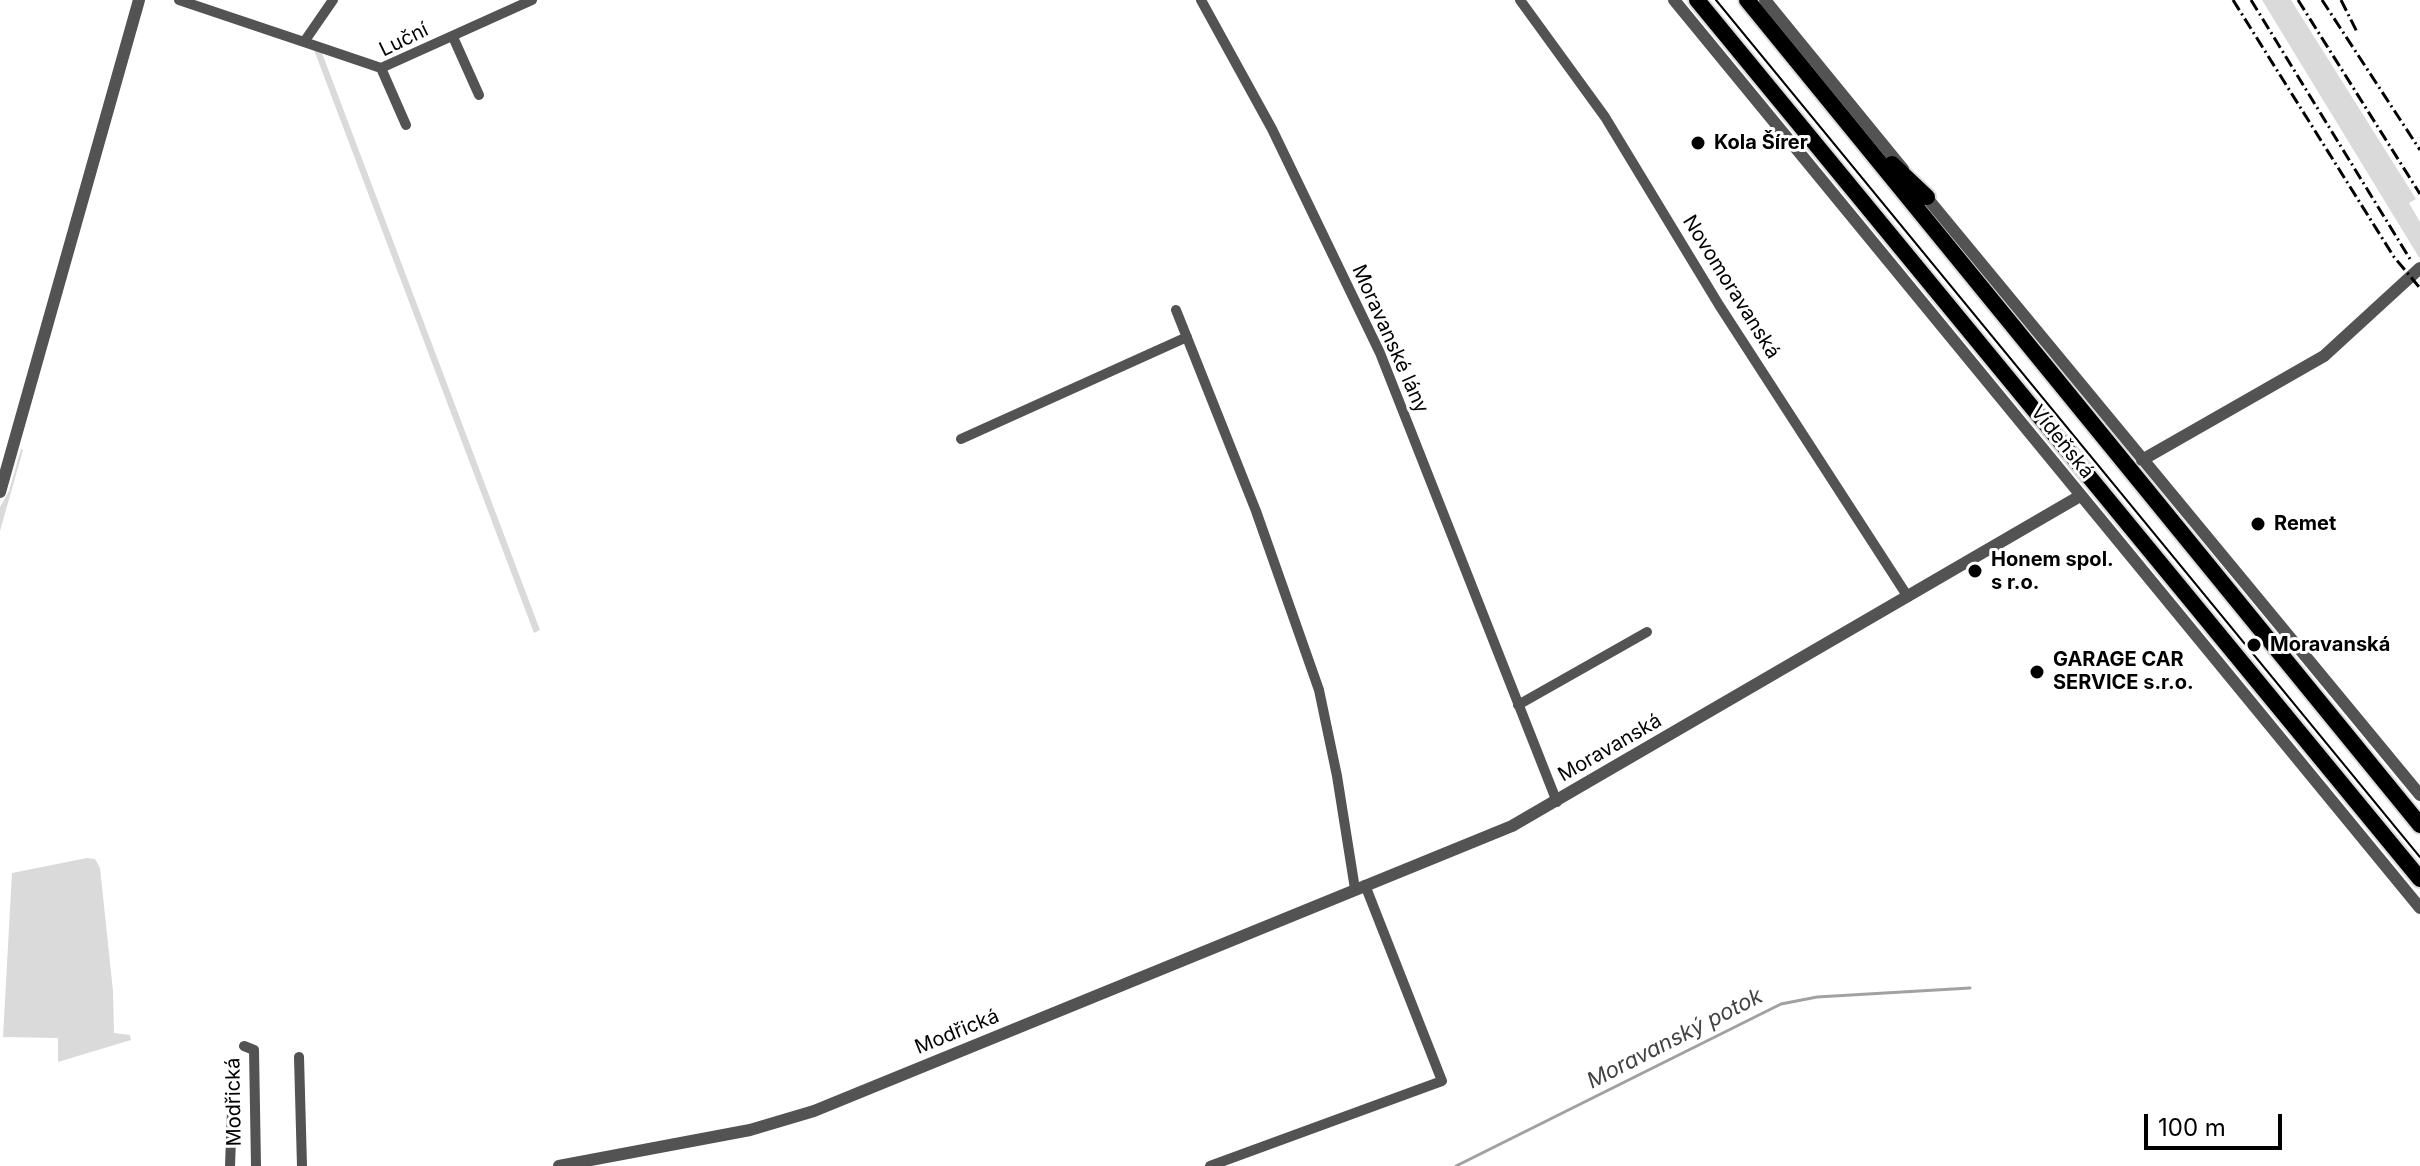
<!DOCTYPE html>
<meta charset="utf-8">
<style>
body{margin:0}
#map{position:relative;width:2420px;height:1166px;overflow:hidden;background:#fff;font-family:Inter,sans-serif}
canvas{display:block}
.scale{position:absolute;left:2144px;top:1114px;width:138px;height:36px;box-sizing:border-box;border:4px solid #000;border-top:0;padding-left:10px;font-size:24px;line-height:28px;white-space:nowrap;color:#000;-webkit-text-stroke:6px #fff;paint-order:stroke}
</style>
<div id="map">
<canvas width="2420" height="1166"></canvas>
<div class="scale">100 m</div>
</div>
<script>
const c = document.querySelector('canvas').getContext('2d');
c.lineJoin = 'round';
function fill(path, color) {
  c.fillStyle = color;
  c.fill(path, 'evenodd');
}
function shape(rows) {
  const path = new Path2D();
  for (const r of rows) {
    path.moveTo(r[0], r[1]);
    for (let i = 2; i < r.length; i += 2) path.lineTo(r[i], r[i + 1]);
  }
  return path;
}
function strokePath(path, color, width, dash) {
  c.strokeStyle = color;
  c.lineWidth = width;
  c.lineCap = dash ? 'butt' : 'round';
  c.setLineDash(dash || []);
  c.stroke(path);
}
function write(font, color, halo, rows, align = 'center') {
  c.font = font + ' Inter,sans-serif';
  c.lineWidth = 6;
  c.setLineDash([]);
  c.textBaseline = 'middle';
  c.strokeStyle = halo;
  c.fillStyle = color;
  for (const [text, x, y, turn = 0] of rows) {
    c.save();
    c.translate(x, y);
    c.rotate((+turn || 0) * Math.PI / 180);
    c.textAlign = isNaN(turn) ? turn : align;
    if (halo) c.strokeText(text, 0, 0);
    c.fillText(text, 0, 0);
    c.restore();
  }
}
fill(shape([
 [2262,0,2291,0,2416,199,2409,203,2420,222,2420,259],
 [314,50,322,53,540,630,534,633],
 [21,449,23,450,0,531,0,507,9,491],
 [87,858,95,859,100,868,113,991,114,1033,130,1035,131,1040,58,1062,58,1038,3,1037,12,873]
]), '#dadada');
strokePath(shape([
 [1456,1166,1781,1004,1817,997,1970,988]
]), '#a1a1a1', 3);
const trunk = shape([
 [1697,0,2420,879],
 [1747,0,2420,825],
 [1892,164,1927,197]
]);
strokePath(trunk, '#dbdbdb', 20);
strokePath(shape([
 [179,0,304,42,333,0],
 [1201,0,1272,129,1380,353,1557,802],
 [1520,0,1605,117,1719,305,1908,597],
 [453,37,479,95],
 [304,42,381,68],
 [406,125,381,68,532,0],
 [1176,310,1256,511,1319,690,1337,776,1355,889],
 [961,439,1187,337],
 [1518,705,1647,632],
 [244,1046,254,1050,256,1166],
 [299,1057,302,1166],
 [230,1166,232,1112],
 [1210,1166,1442,1081,1365,885]
]), '#535353', 10);
strokePath(shape([
 [1674,0,2420,908],
 [1765,0,1903,169],
 [1923,193,2420,795],
 [2142,460,2324,356,2420,268],
 [0,492,139,0],
 [559,1166,750,1130,814,1111,1512,826,2080,496]
]), '#535353', 12);
strokePath(trunk, '#000', 16);
strokePath(shape([
 [1716,0,2420,857]
]), '#000', 2);
strokePath(shape([
 [2233,0,2394,257,2420,288],
 [2251,0,2410,259],
 [2298,0,2420,194],
 [2322,0,2420,150],
 [2341,0,2358,34]
]), '#000', 3, [12, 4, 2, 4]);
for (const [x, y, r, color] of [
 [1698,143,8,"#000"],
 [2258,524,8,"#000"],
 [1975,571,8,"#000"],
 [2254,645,8,"#000"],
 [2037,672,8,"#000"]
]) {
  const dot = new Path2D();
  dot.arc(x, y, r, 0, 2 * Math.PI);
  c.fillStyle = color;
  c.fill(dot);
  strokePath(dot, '#fff', 3);
}
write('20px', '#000', '#fff', [
 ["Luční",404,40,-26],
 ["Novomoravanská",1731,287,58],
 ["Moravanské lány",1390,339,66],
 ["Vídeňská",2062,442,51],
 ["Moravanská",1610,748,-30],
 ["Modřická",957,1032,-22],
 ["Modřická",234,1102,-91]
]);
write('bold 20px', '#000', '#fff', [
 ["Kola Šírer",1714,143],
 ["Remet",2274,524],
 ["Honem spol.",1991,560],
 ["s r.o.",1991,583],
 ["Moravanská",2270,645],
 ["GARAGE CAR",2053,660],
 ["SERVICE s.r.o.",2053,683]
], 'left');
write('italic 22px', '#424242', '#fff', [
 ["Moravanský potok",1675,1039,-27]
]);
</script>
